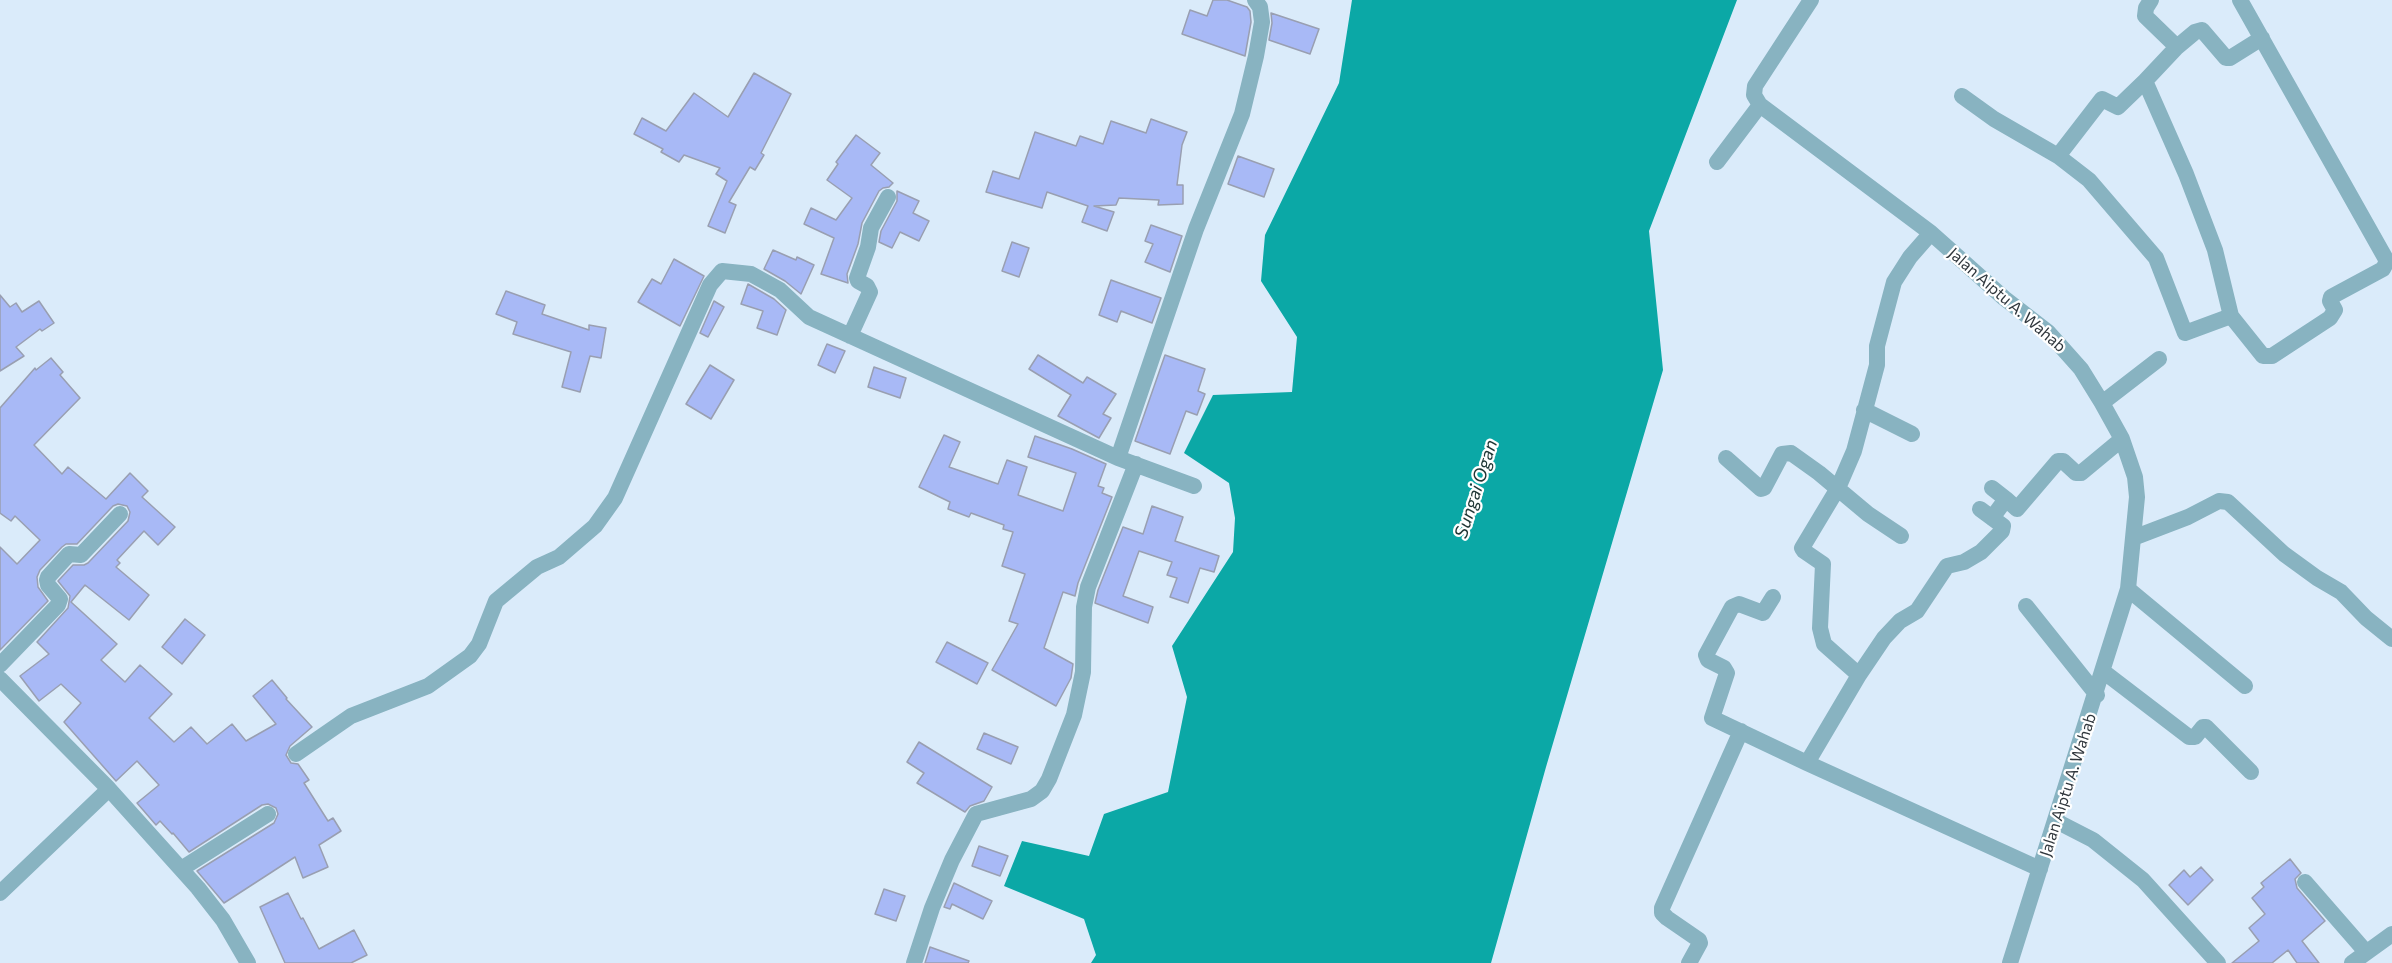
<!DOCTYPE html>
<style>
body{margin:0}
canvas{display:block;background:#daebfa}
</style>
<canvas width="2392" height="963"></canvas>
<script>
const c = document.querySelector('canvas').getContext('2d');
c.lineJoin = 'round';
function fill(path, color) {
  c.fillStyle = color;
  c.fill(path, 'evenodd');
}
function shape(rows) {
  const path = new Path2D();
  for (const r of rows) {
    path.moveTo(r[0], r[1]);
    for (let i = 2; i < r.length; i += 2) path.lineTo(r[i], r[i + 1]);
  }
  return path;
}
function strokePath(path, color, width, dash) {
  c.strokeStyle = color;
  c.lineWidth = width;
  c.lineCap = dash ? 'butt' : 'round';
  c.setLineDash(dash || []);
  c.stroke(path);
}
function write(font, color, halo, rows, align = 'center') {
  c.font = font + ' Commissioner,sans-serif';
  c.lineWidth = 4.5;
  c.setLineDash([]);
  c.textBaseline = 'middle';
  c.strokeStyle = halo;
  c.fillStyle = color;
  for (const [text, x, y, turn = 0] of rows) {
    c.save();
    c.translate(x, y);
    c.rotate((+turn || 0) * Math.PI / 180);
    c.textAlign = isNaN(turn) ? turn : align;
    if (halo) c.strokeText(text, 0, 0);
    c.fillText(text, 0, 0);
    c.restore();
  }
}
fill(shape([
 [1352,0,1737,0,1649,231,1663,370,1546,767,1491,963,1091,963,1096,955,1084,919,1004,886,1022,841,1089,856,1104,814,1168,792,1187,697,1172,646,1233,552,1235,518,1229,483,1184,453,1213,395,1292,392,1297,337,1261,281,1265,235,1339,83]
]), '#0ba8a6');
const building = shape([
 [1213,0,1227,0,1247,7,1250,11,1251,22,1245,56,1182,34,1190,10,1207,16,1213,0],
 [1271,13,1319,29,1310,54,1269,40,1272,23,1271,13],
 [754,73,791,94,761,153,764,155,755,170,750,167,729,202,736,205,725,233,708,226,727,181,716,174,720,168,684,155,679,162,661,152,663,149,634,134,642,118,666,131,694,93,728,117,754,73],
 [1151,119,1187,132,1182,145,1177,185,1183,185,1183,204,1158,205,1159,200,1119,198,1116,205,1094,206,1114,212,1107,231,1082,222,1088,206,1047,192,1042,208,986,192,993,171,1019,179,1035,132,1076,146,1080,136,1103,144,1111,121,1146,133,1151,119],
 [856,135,880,153,871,165,893,183,889,187,883,188,879,191,862,223,858,244,847,274,848,283,821,274,834,238,804,224,811,208,836,220,852,198,827,180,838,164,836,162,856,135],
 [1238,156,1274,169,1264,197,1228,184,1238,156],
 [897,191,919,201,913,213,929,221,919,241,900,232,892,248,879,242,881,231,897,201,897,191],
 [1151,225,1182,236,1170,272,1145,262,1153,244,1145,241,1151,225],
 [1012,242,1029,248,1019,277,1002,271,1012,242],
 [773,250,796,260,797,257,814,265,801,294,785,281,764,269,773,250],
 [674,259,704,276,680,326,638,302,652,279,661,284,674,259],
 [1111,280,1161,298,1152,323,1121,311,1117,322,1099,315,1111,280],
 [748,284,774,299,786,310,777,335,757,328,763,311,741,304,748,284],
 [506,291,545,305,542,314,589,330,589,325,606,328,601,358,590,356,580,392,562,387,571,352,513,334,517,322,496,314,506,291],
 [0,295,10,307,16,303,22,312,39,301,54,323,42,331,40,329,16,347,24,356,0,371,0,295],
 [714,301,724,307,708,337,700,333,714,301],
 [827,344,845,351,835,373,818,365,827,344],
 [1038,355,1083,383,1087,377,1116,394,1103,414,1111,418,1099,438,1058,416,1071,395,1029,369,1038,355],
 [1165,355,1205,369,1198,391,1205,394,1197,415,1186,411,1170,454,1135,441,1165,355],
 [51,358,63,372,60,375,80,398,34,445,62,474,68,467,106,499,130,473,148,491,142,497,175,527,158,545,144,531,117,560,120,563,116,567,149,595,129,620,85,585,71,602,117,644,101,660,125,682,140,665,172,694,149,718,174,742,191,727,207,744,232,724,246,741,276,724,253,696,272,680,287,698,286,699,312,727,290,746,286,755,291,763,298,764,309,780,304,783,328,821,333,818,341,831,319,845,328,867,303,878,295,857,224,903,197,871,274,823,278,814,276,808,268,804,262,805,189,852,173,833,172,834,160,821,156,825,137,803,159,785,137,761,116,781,64,722,81,703,61,684,39,701,20,676,49,654,37,642,68,608,70,596,58,581,73,565,84,565,88,563,128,521,130,512,127,506,118,504,113,506,77,544,66,544,62,547,40,570,37,577,38,587,48,601,0,650,0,547,17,564,40,540,15,516,11,521,0,513,0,408,35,368,36,370,51,358],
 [710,365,734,380,711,419,686,404,710,365],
 [874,367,906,378,900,398,868,387,874,367],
 [944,435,960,442,949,467,998,484,1007,460,1027,467,1018,495,1063,511,1076,473,1028,457,1035,436,1072,449,1106,464,1098,486,1104,488,1102,493,1112,497,1078,583,1075,596,1063,592,1044,648,1073,664,1071,678,1056,706,992,670,1018,624,1009,621,1025,574,1002,566,1013,532,1003,529,1004,525,971,513,969,517,948,509,950,502,919,487,944,435],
 [1152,506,1183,517,1175,541,1219,556,1214,572,1200,568,1188,603,1170,597,1177,578,1167,575,1172,562,1139,551,1123,596,1153,607,1148,623,1095,603,1098,590,1123,527,1143,534,1152,506],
 [185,619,205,635,182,664,162,647,185,619],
 [947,642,988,663,977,684,936,662,947,642],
 [984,733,1018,747,1011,764,977,749,984,733],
 [919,742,992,787,984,801,970,806,965,812,917,783,924,773,907,762,919,742],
 [979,846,1008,856,1000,876,972,866,979,846],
 [2290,859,2301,873,2295,879,2297,888,2325,921,2302,941,2319,963,2297,963,2288,950,2272,963,2232,963,2259,941,2249,928,2265,914,2252,898,2264,887,2261,883,2290,859],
 [2201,867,2213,880,2188,905,2169,885,2184,870,2190,877,2201,867],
 [954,883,992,901,983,919,952,904,950,909,944,907,954,883],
 [884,889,905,896,896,921,875,914,884,889],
 [288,893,301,919,303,918,319,949,354,930,367,955,351,963,285,963,260,907,288,893],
 [930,947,969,961,968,963,925,963,930,947]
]);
fill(building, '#a8b9f6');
strokePath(building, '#999fb1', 1.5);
strokePath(shape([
 [1811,0,1755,86,1754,95,1760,105,1931,233,2004,298,2048,332,2081,369,2102,403,2122,439,2135,477,2137,497,2128,589,2010,963],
 [2151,0,2146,8,2145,16,2177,47,2195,32,2202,30,2226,58,2230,58,2262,38],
 [2177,47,2145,81,2186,174,2215,250,2231,316],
 [1962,96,1994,119,2058,156,2089,180,2156,258,2185,333,2231,316,2263,356,2272,356,2330,318,2335,310,2330,301,2331,297,2383,269,2387,261,2240,0],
 [2058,156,2102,99,2118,107,2145,81],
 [1717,162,1760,105],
 [850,336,870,292,867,286,858,281,857,278,868,247,871,228,888,197],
 [2102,403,2159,359],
 [1864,410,1912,434],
 [1118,458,1196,229,1242,114,1256,56,1262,22,1260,7,1255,0],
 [1726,458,1761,489,1764,488,1782,454,1791,453,1819,473,1868,514,1901,536],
 [1992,488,2006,499],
 [1992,518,2006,499,2017,509,2058,461,2063,461,2076,473,2081,473,2122,439],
 [2133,538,2188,517,2219,501,2228,502,2284,554,2317,578,2341,592,2366,618,2392,639],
 [2128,589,2245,686],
 [1773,597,1763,613,1739,604,1732,607,1706,655,1708,660,1724,668,1727,673,1712,718,1807,763,2040,869],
 [2026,606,2097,695],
 [0,665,58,605,60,599,48,585,47,580,48,577,69,554,81,555,120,514],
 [2104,672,2189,737,2195,737,2203,727,2206,727,2251,772],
 [1859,675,1824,644,1820,628,1823,564,1804,551,1802,548,1838,488,1854,451,1877,365,1877,346,1894,282,1910,257,1931,233],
 [0,679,109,789,198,888,223,920,248,963],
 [296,754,351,716,428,686,470,656,479,644,496,601,537,567,559,557,595,526,615,498,710,285,722,271,751,274,780,290,809,317,1118,458,1194,486],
 [1807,763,1859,675,1884,638,1900,621,1917,611,1947,566,1964,562,1981,552,2002,531,2003,526,1980,509],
 [2056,821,2093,840,2143,880,2218,963],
 [181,869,268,814],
 [2305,882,2366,952],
 [0,893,109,789],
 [914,963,932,908,952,860,976,814,1031,799,1042,791,1049,779,1074,715,1083,672,1084,607,1088,587,1136,464],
 [1689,963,1700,943,1699,940,1667,918,1662,913,1662,908,1741,731],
 [2352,963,2392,934]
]), '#88b3c1', 16);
write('16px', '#30373d', '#fff', [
 ["Jalan Aiptu A. Wahab",2007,300,41],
 ["Jalan Aiptu A. Wahab",2068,785,-72]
]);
write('italic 18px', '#1f3635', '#fff', [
 ["Sungai Ogan",1476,489,-72]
]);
</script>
